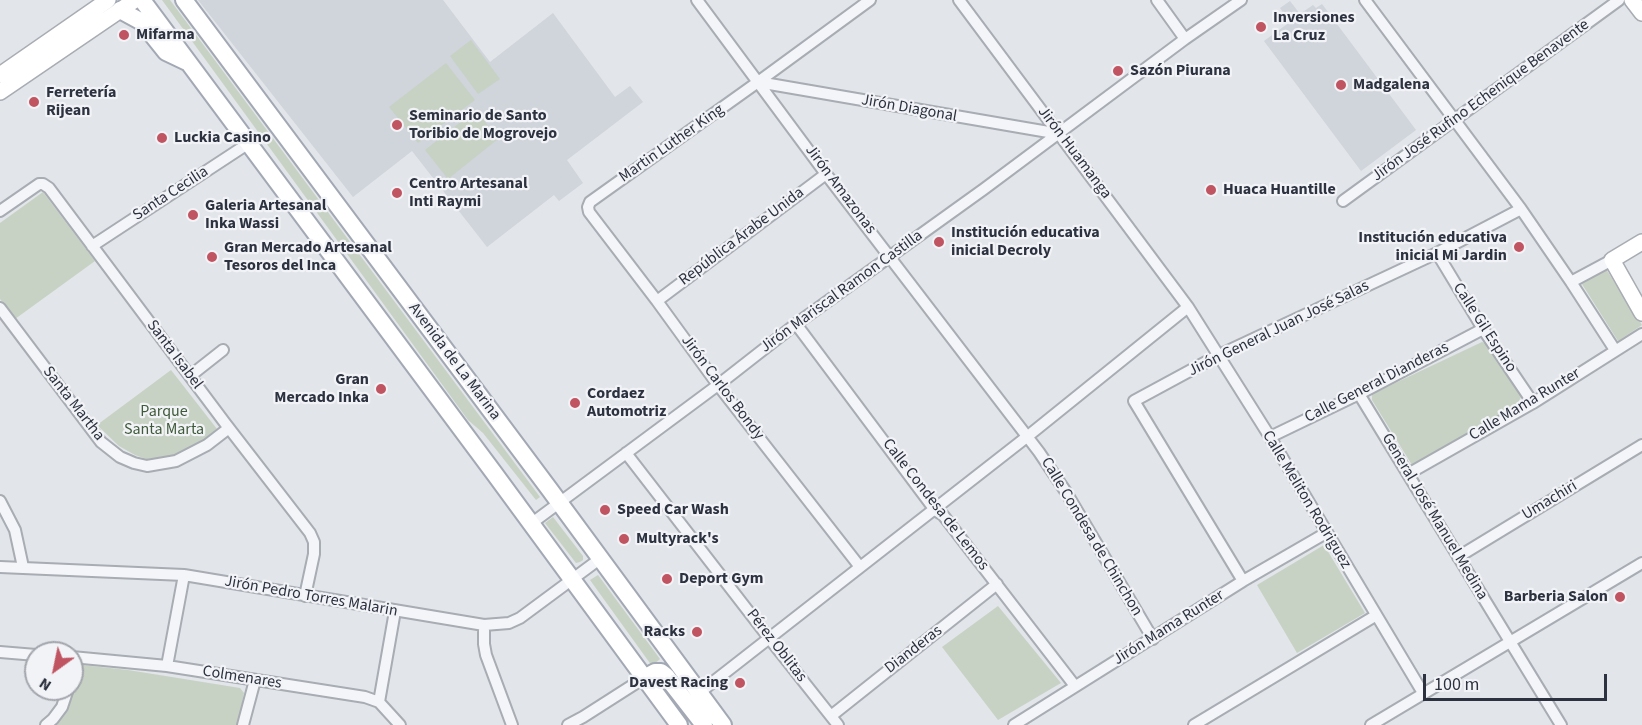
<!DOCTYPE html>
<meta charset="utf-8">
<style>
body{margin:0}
#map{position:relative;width:1642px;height:725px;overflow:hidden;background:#e2e5e9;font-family:"Source Sans 3",sans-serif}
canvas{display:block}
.north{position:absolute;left:24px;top:641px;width:60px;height:60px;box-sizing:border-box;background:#f2f3f7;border:2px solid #a3a6ad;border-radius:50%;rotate:213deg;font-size:16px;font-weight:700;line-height:24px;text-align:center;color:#2c323f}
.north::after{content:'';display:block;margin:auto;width:21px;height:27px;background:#c15461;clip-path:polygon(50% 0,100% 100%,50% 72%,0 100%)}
.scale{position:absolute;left:1423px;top:674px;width:184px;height:27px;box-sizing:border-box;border:3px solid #2c323f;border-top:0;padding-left:8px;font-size:18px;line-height:21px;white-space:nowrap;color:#2c323f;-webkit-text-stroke:4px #f2f3f7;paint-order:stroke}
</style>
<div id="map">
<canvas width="1642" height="725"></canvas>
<div class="north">N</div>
<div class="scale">100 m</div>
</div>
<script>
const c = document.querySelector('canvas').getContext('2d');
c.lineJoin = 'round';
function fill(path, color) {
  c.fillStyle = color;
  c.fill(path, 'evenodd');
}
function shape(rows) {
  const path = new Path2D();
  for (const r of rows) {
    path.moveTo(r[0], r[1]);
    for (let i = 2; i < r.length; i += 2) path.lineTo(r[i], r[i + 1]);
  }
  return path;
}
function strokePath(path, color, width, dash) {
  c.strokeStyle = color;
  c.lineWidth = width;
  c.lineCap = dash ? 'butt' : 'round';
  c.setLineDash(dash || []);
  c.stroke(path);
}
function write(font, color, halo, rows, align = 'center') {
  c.font = font + ' "Source Sans 3",sans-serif';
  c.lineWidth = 4.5;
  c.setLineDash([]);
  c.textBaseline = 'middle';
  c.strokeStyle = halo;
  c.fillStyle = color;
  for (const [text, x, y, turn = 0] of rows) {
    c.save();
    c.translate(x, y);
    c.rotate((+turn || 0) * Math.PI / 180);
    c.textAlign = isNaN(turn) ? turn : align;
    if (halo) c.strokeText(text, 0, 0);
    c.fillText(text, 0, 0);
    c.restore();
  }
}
fill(shape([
 [198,0,443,0,490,62,553,13,615,97,630,86,643,102,567,160,583,183,559,201,554,195,487,247,412,151,353,197],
 [1290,1,1300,14,1313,5,1316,8,1322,4,1416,130,1361,171,1264,41,1290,22,1280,8]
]), '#d0d4db');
fill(shape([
 [162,0,170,0,540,497,536,500,483,433,468,420],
 [471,40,500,79,478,94,450,56],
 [446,63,475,100,418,143,389,107],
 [476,110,498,139,448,179,425,150],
 [43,192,95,261,15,319,0,299,0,223],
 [1606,269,1642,325,1618,341,1582,284],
 [1482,342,1490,345,1521,397,1518,403,1417,467,1412,465,1372,400,1372,394],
 [171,370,217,429,194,447,182,453,165,460,149,460,135,455,119,446,97,425],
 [553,517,583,556,583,560,580,562,576,563,545,523],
 [1324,545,1365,613,1297,653,1257,585],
 [598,575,660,659,652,666,590,580],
 [998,606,1061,683,998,720,942,647],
 [82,665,128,670,240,688,244,693,238,723,237,725,54,725,62,716,72,697,77,670]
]), '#c7d2c4');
const street = shape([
 [697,0,826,174,1039,452,1066,492,1153,639],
 [959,0,1188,307,1270,437,1423,693],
 [1157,0,1185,39],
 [1365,0,1521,209,1571,282,1615,350],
 [758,82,1060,134],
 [1343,201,1619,0],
 [0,211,39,184,43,184,49,188,225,423,310,533,314,542,314,554,305,596],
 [92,246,249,143],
 [1437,253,1483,329,1533,403],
 [1571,282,1612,260],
 [657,301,826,174],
 [0,308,101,442,120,457,134,463,147,466,176,461,207,445,229,428],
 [796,324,935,510,943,515,1075,686],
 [190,376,223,350],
 [1359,394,1561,725],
 [1270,437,1359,394,1483,329],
 [626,453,769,638,838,725],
 [1408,474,1533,403,1642,334],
 [0,501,15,530,23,567],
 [532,523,718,385,796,324,984,189,1185,39,1241,0],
 [1458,557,1642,445],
 [0,567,184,575,484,625,509,623,520,618,601,558],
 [860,567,718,385,657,301,589,212,588,207,590,202,758,82,870,0],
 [1243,581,1134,401,1219,355,1437,253,1521,209],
 [484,625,484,644,486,655,512,725],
 [0,652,36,655],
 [72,657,167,666,365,697,379,702,400,725],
 [167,666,184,575],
 [699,693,1028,436,1188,307],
 [379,702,395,611],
 [831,716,997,584],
 [46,725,53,719,62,707,68,689],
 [243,725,255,680],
 [568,725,583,717,644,678],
 [1014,725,1243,581,1326,533],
 [1194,725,1375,616],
 [1371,725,1642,563]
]);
const secondary = shape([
 [1632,0,1642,13],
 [0,75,108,0],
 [0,92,135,0],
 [1642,242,1612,260,1642,313]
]);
const primary = shape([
 [142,0,494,473,679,725],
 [184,0,550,490,723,725],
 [120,10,142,22,166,52,187,62],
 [644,678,655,672,661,672,666,676,704,725]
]);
strokePath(street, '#a8acb3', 14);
strokePath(secondary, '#a8acb3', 18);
strokePath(primary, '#a3a9b4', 20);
strokePath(street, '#f4f5f8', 10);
strokePath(secondary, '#fff', 15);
strokePath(primary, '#fff', 16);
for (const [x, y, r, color] of [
 [1261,27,6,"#c15461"],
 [124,35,6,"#c15461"],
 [1118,71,6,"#c15461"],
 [1341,85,6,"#c15461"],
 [34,102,6,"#c15461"],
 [397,125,6,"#c15461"],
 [162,138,6,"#c15461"],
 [1211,190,6,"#c15461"],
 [397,193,6,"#c15461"],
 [193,215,6,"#c15461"],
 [939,242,6,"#c15461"],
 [1519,247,6,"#c15461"],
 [212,257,6,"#c15461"],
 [381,389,6,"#c15461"],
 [575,403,6,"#c15461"],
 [605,510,6,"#c15461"],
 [624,539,6,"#c15461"],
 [667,579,6,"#c15461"],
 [1620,597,6,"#c15461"],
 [697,632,6,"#c15461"],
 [740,683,6,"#c15461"]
]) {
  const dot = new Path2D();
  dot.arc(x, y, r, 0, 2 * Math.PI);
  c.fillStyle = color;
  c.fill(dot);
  strokePath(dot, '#f2f3f7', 2);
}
write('bold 16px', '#2c323f', '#f2f3f7', [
 ["Inversiones",1273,18],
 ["La Cruz",1273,36],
 ["Mifarma",136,35],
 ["Sazón Piurana",1130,71],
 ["Madgalena",1353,85],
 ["Ferretería",46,93],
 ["Rijean",46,111],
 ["Seminario de Santo",409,116],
 ["Toribio de Mogrovejo",409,134],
 ["Luckia Casino",174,138],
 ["Centro Artesanal",409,184],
 ["Inti Raymi",409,202],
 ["Huaca Huantille",1223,190],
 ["Galeria Artesanal",205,206],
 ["Inka Wassi",205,224],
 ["Institución educativa",951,233],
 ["inicial Decroly",951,251],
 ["Institución educativa",1507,238,"right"],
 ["inicial Mi Jardin",1507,256,"right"],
 ["Gran Mercado Artesanal",224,248],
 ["Tesoros del Inca",224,266],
 ["Gran",369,380,"right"],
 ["Mercado Inka",369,398,"right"],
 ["Cordaez",587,394],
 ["Automotriz",587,412],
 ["Speed Car Wash",617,510],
 ["Multyrack's",636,539],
 ["Deport Gym",679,579],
 ["Barberia Salon",1608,597,"right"],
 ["Racks",685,632,"right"],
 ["Davest Racing",728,683,"right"]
], 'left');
write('16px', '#2c323f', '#f2f3f7', [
 ["Jirón José Rufino Echenique Benavente",1481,101,-36],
 ["Jirón Diagonal",909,109,10],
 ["Martin Luther King",672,144,-35],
 ["Jirón Huamanga",1074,153,53],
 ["Jirón Amazonas",840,190,53],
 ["Santa Cecilia",171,194,-33],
 ["República Árabe Unida",742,237,-37],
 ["Jirón Mariscal Ramon Castilla",842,292,-36],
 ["Calle Gil Espino",1484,328,57],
 ["Jirón General Juan José Salas",1279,329,-26],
 ["Santa Isabel",174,355,53],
 ["Avenida de La Marina",454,362,53],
 ["Calle General Dianderas",1377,383,-27],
 ["Jirón Carlos Bondy",722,388,53],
 ["Santa Martha",73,404,52],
 ["Calle Mama Runter",1525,405,-31],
 ["Calle Meliton Rodriguez",1306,500,59],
 ["Umachiri",1550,501,-31],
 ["Calle Condesa de Lemos",935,505,52],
 ["General José Manuel Medina",1434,517,59],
 ["Calle Condesa de Chinchon",1091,537,59],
 ["Jirón Pedro Torres Malarin",311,597,10],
 ["Jirón Mama Runter",1169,628,-32],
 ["Pérez Oblitas",776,646,52],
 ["Dianderas",914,650,-38],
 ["Colmenares",242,678,9]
]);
write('16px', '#3f5a3a', '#f2f3f7', [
 ["Parque",164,412],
 ["Santa Marta",164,430]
]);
</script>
